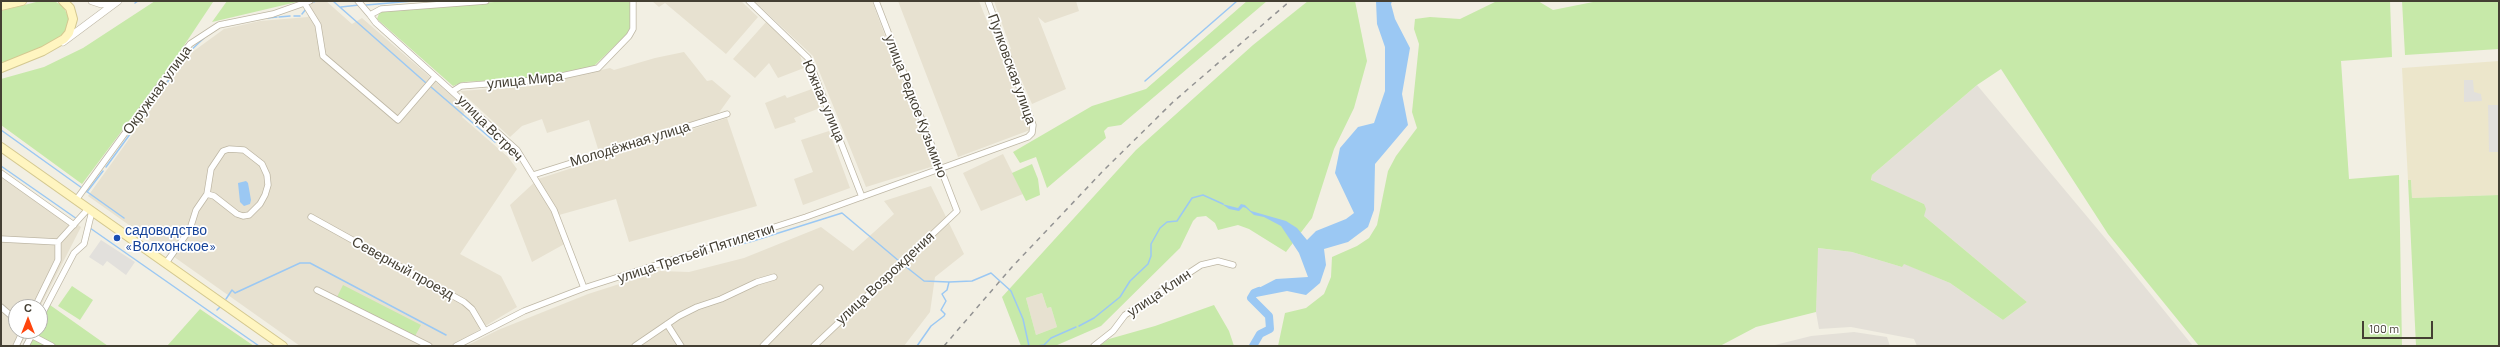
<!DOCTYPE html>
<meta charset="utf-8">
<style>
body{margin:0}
#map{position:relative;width:2500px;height:347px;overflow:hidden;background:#f2efe3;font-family:Barlow,sans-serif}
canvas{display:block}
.frame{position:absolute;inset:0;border:2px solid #443f33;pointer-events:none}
.north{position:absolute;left:8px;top:299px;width:40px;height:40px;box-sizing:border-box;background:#fff;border:1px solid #b4b2ad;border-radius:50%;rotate:0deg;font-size:11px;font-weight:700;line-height:16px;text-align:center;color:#443f33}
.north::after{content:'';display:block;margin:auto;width:14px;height:18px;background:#ff450d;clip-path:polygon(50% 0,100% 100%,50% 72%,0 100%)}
.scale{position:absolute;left:2362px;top:321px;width:71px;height:18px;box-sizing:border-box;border:2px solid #443f33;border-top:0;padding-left:5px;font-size:12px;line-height:14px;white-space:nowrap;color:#443f33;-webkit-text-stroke:3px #fff;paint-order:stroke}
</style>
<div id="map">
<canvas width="2500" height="347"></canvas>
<div class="frame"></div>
<div class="north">С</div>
<div class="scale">100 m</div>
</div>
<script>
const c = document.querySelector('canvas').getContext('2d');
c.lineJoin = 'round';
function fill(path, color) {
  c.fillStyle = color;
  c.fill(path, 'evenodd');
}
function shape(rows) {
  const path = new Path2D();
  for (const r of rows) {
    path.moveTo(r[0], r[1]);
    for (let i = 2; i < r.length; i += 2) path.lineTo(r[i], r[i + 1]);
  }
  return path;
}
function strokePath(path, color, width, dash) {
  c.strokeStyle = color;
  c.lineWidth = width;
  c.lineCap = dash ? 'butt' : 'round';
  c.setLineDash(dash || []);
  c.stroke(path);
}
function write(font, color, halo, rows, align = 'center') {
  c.font = font + ' Barlow,sans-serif';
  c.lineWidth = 3.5;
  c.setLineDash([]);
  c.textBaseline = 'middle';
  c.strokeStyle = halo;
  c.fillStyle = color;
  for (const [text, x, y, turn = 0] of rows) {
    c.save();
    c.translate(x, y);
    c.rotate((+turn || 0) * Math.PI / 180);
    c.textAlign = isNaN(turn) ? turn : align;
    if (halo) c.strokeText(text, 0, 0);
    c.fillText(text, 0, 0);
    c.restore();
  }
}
fill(shape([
 [316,1,326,1,352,24,362,18,467,109,462,117,508,157,517,169,460,254,501,276,517,307,452,346,300,346,88,196,191,53,224,29,260,21,308,17,310,5],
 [652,1,741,1,758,17,726,54,665,3,659,7],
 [754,1,872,1,934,166,866,187,813,56],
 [898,1,979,1,1030,130,958,157],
 [994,1,1076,1,1079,11,1045,23,1038,17,1066,89,1032,104,1008,50,1011,49],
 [766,22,800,55,804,68,778,78,769,63,755,78,733,59],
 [684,52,707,81,712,80,731,96,718,114,599,152,589,120,547,133,542,119,522,126,510,137,460,91,532,86,610,68,614,70,655,58],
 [812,89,820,108,794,118,796,122,775,129,765,103,785,95,787,98],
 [727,118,757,206,629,242,616,199,559,215,568,242,532,262,510,205,538,179],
 [829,131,850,188,803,205,794,179,813,172,801,140],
 [1003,154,1023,194,981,211,963,173],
 [1,170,81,227,40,307,16,307,16,331,28,331,20,346,1,346],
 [931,186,964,254,935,277,930,312,904,346,466,346,498,330,588,294,660,271,689,272,744,258,821,227,853,251,894,214,884,201],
 [1042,293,1047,308,1051,307,1057,327,1036,335,1026,298]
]), '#e7e1d0');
fill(shape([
 [1977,85,2105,238,2193,346,1917,346,1914,339,1851,327,1819,329,1816,312,1817,248,1852,252,1902,267,1903,263,1950,283,2003,320,2027,302,1924,216,1924,204,1871,181,1872,175],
 [1854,332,1887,337,1890,346,1771,346,1811,336]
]), '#e4e0d8');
fill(shape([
 [2499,61,2499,195,2412,198,2411,180,2408,180,2402,68]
]), '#ece6cb');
fill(shape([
 [40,1,56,2,63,6,69,18,66,32,51,43,1,64,1,11],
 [155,1,213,2,169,68,82,184,1,125,1,79,44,67,83,48],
 [227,1,301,1,212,22],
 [507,1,631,1,632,23,627,34,594,66,551,77,463,82,453,86,377,19,380,11],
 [1247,1,1267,1,1121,125,1108,127,1104,131,1106,138,1047,188,1036,157,1020,163,1013,152,1092,106,1146,89],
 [1308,1,1355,1,1367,61,1354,108,1334,149,1312,218,1286,252,1249,229,1238,225,1218,230,1215,223,1206,216,1197,217,1193,221,1180,248,1101,326,1055,346,1021,346,1002,297,1136,150,1253,45],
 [1042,293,1047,308,1051,307,1057,327,1036,335,1026,298],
 [1497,1,1538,1,1553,10,1598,1,2390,1,2392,57,2341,61,2349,179,2399,175,2402,346,2199,346,2108,234,2001,69,1977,85,1872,175,1871,180,1924,204,1926,209,1924,216,2027,302,2003,320,1950,283,1904,264,1902,267,1852,252,1818,248,1816,312,1756,327,1720,346,1278,346,1285,313,1306,308,1324,294,1331,277,1332,257,1357,246,1369,238,1377,225,1388,171,1396,156,1417,128,1412,112,1419,44,1414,29,1415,19,1430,17,1460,19],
 [2402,1,2499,1,2499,49,2405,55],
 [1032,164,1038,179,1040,195,1026,201,1012,173],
 [2408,180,2411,180,2412,198,2499,195,2499,346,2416,346],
 [343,285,421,325,415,336,337,297],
 [72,286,93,300,80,320,58,306],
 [50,305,108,346,29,346,37,331,40,331,40,325],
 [1214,305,1229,331,1234,346,1099,346,1109,339,1155,326],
 [200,309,254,346,167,346]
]), '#c7e9a9');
fill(shape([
 [2464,80,2473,80,2474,92,2481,94,2482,101,2464,102],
 [2488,105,2499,105,2499,152,2489,152],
 [101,240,135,262,126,275,107,261,103,266,89,257]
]), '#e2e0dc');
fill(shape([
 [1376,1,1392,1,1391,4,1395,19,1410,48,1402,94,1408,125,1375,164,1374,210,1368,227,1348,242,1324,249,1326,265,1320,283,1306,295,1287,291,1251,298,1251,292,1276,279,1308,277,1299,253,1281,226,1264,217,1254,215,1246,208,1243,207,1239,211,1229,209,1222,204,1238,208,1241,204,1245,205,1251,211,1286,221,1297,228,1307,240,1316,231,1346,219,1354,213,1335,173,1340,148,1358,127,1374,123,1385,91,1385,47,1377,24],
 [246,181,248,183,251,200,250,204,244,206,240,202,238,183]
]), '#9bc8f3');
strokePath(shape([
 [333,1,426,83],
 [314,2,315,1],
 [135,3,138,1],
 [366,5,413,1],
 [341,7,359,5],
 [302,14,306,9],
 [294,16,300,16],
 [279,17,290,16],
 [268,18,277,17],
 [1145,81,1237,1],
 [431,87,495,142],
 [137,125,188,53,204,38],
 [1,130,82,188],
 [1,166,77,219],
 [106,167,133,130],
 [86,191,124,218],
 [87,192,103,171],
 [90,228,259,346],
 [726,248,753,241,842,213,899,261],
 [905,266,924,281,949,282],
 [226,299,232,290,235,293,300,263,310,263,446,335],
 [217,310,220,307],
 [1079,326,1094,318,1120,297,1130,281,1148,264,1151,256,1151,244,1160,228,1167,222,1177,221,1192,198,1203,195,1223,204],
 [917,346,931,326,944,316,945,314,941,310,946,301,942,294,947,290,949,282,972,281,991,273,1011,291,1023,319,1029,346],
 [1037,346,1044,345,1051,338,1076,327]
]), '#9bc8f3', 1.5);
strokePath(shape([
 [1253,346,1260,334,1270,329,1269,316,1251,298,1254,293,1259,291]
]), '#9bc8f3', 8);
const minor = shape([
 [358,1,370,15,381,9,486,1],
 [749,1,808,58,862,197],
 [305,4,318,25,323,56,398,120,435,77],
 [370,15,376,23,517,150,554,210,584,288],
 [453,91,461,86,548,79,598,68,629,36,633,29,633,1],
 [1,173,74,225],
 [533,175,727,114],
 [76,200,190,44,219,25,273,14,310,1],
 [311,217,464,302,472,309,485,331],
 [1,239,58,242,88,209],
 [166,263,190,229,196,210,207,194,211,169,223,151,229,149,244,150,262,164,267,175,268,185,265,195,260,204,249,215,243,216,237,214,214,196,207,194],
 [317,290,429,346],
 [1,307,16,320],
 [35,307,58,260,58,242],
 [40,318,74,253,84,244,92,211],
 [667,324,681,346],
 [31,335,52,346],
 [16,346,23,331],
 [26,346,34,331],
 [456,346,524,311,584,288,806,217,1028,137,1032,133,1033,125,988,1],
 [635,346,679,316,697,307,721,299,757,282,774,277],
 [763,346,820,288],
 [814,346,957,211,876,1],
 [1094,346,1113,331,1125,315,1201,265,1218,261,1233,265]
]);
const tertiary = shape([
 [92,1,101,4,114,1],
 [63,42,118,1]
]);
const secondary = shape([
 [1,6,22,1],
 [1,68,43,51,64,39,69,33,73,19,70,8,63,1],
 [1,147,283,346]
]);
strokePath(minor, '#beb7a5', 7);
strokePath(tertiary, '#beb7a5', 8);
strokePath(secondary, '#d4c890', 10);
strokePath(minor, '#fff', 5.5);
strokePath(tertiary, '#fff', 7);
strokePath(secondary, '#fff5c0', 8);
strokePath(shape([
 [944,346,1012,267,1103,171,1173,102,1290,1]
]), '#939393', 1.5, [5, 5]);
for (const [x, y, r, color] of [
 [117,238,4,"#1a4fb4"]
]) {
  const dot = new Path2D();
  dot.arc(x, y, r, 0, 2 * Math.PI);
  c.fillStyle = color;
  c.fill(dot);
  strokePath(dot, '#fff', 1.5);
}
write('14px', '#443f33', '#fff', [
 ["Пулковская улица",1012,69,70],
 ["улица Мира",525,80,-6],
 ["Окружная улица",157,90,-54],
 ["Южная улица",824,101,67],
 ["улица Редкое Кузьмино",916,106,69],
 ["улица Встреч",490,128,45],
 ["Молодёжная улица",630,144,-17],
 ["улица Третьей Пятилетки",696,253,-18],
 ["Северный проезд",403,268,29],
 ["улица Возрождения",885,278,-43],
 ["улица Клин",1159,293,-34]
]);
write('14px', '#164399', '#fff', [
 ["садоводство",125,230],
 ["«Волхонское»",125,246]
], 'left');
</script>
